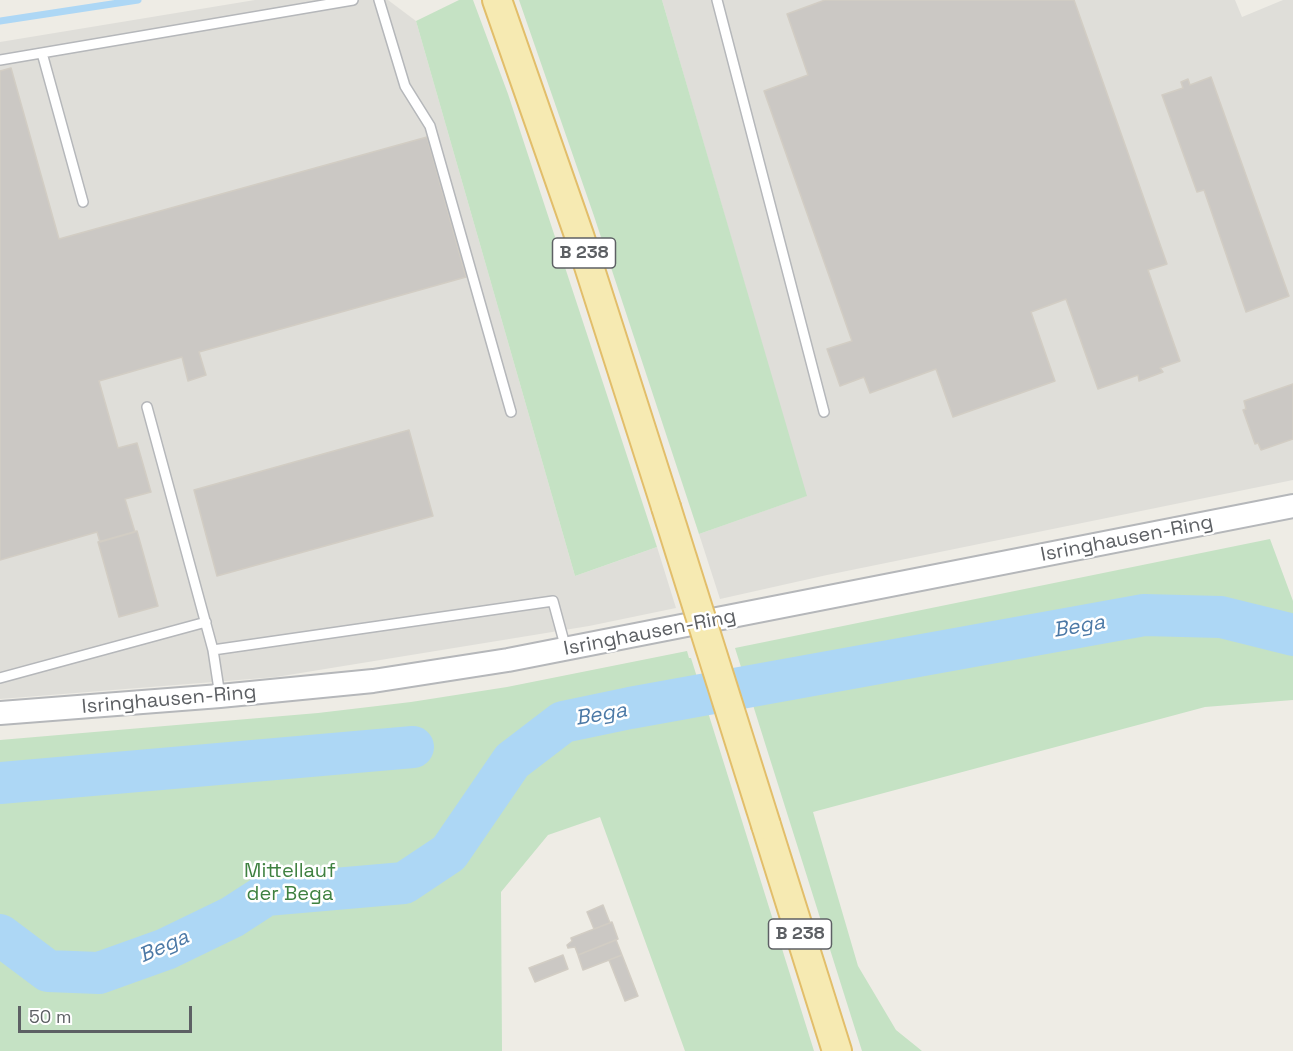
<!DOCTYPE html>
<style>
body{margin:0}
#map{position:relative;width:1293px;height:1051px;overflow:hidden;background:#eeece5;font-family:"Space Grotesk",sans-serif}
canvas{display:block}
.scale{position:absolute;left:18px;top:1006px;width:174px;height:27px;box-sizing:border-box;border:3px solid #5d6064;border-top:0;padding-left:8px;font-size:18px;line-height:21px;white-space:nowrap;color:#5d6064;-webkit-text-stroke:4px #fff;paint-order:stroke}
</style>
<div id="map">
<canvas width="1293" height="1051"></canvas>
<div class="scale">50 m</div>
</div>
<script>
const c = document.querySelector('canvas').getContext('2d');
c.lineJoin = 'round';
function fill(path, color) {
  c.fillStyle = color;
  c.fill(path, 'evenodd');
}
function shape(rows) {
  const path = new Path2D();
  for (const r of rows) {
    path.moveTo(r[0], r[1]);
    for (let i = 2; i < r.length; i += 2) path.lineTo(r[i], r[i + 1]);
  }
  return path;
}
function strokePath(path, color, width, dash) {
  c.strokeStyle = color;
  c.lineWidth = width;
  c.lineCap = dash ? 'butt' : 'round';
  c.setLineDash(dash || []);
  c.stroke(path);
}
function write(font, color, halo, rows, align = 'center') {
  c.font = font + ' "Space Grotesk",sans-serif';
  c.lineWidth = 5;
  c.setLineDash([]);
  c.textBaseline = 'middle';
  c.strokeStyle = halo;
  c.fillStyle = color;
  for (const [text, x, y, turn = 0] of rows) {
    c.save();
    c.translate(x, y);
    c.rotate((+turn || 0) * Math.PI / 180);
    c.textAlign = isNaN(turn) ? turn : align;
    if (halo) c.strokeText(text, 0, 0);
    c.fillText(text, 0, 0);
    c.restore();
  }
}
fill(shape([
 [255,0,388,0,416,21,575,576,657,547,676,608,589,626,276,677,0,699,0,42],
 [662,0,1235,0,1242,17,1283,0,1293,0,1293,480,827,575,720,599,699,534,806,496]
]), '#dfded9');
fill(shape([
 [459,0,473,0,508,94,657,547,575,576,416,21],
 [519,0,662,0,807,496,699,534,594,216],
 [1270,539,1293,601,1293,700,1205,707,813,812,858,966,896,1030,922,1051,862,1051,735,648],
 [687,651,689,658,691,658,814,1051,685,1051,600,817,548,835,501,892,502,1051,0,1051,0,740,318,713,411,702,507,687]
]), '#c5e2c4');
strokePath(shape([
 [0,21,138,0]
]), '#add7f5', 7);
strokePath(shape([
 [0,783,413,747],
 [0,935,48,971,99,973,166,949,232,917,266,895,404,883,449,853,512,761,563,722,630,708,1144,615,1221,617,1293,635]
]), '#add7f5', 42);
const building = shape([
 [825,0,1074,0,1167,264,1148,270,1180,361,1160,368,1163,372,1139,381,1138,375,1098,389,1066,299,1031,312,1055,381,953,417,936,369,870,393,864,377,840,386,827,349,852,341,764,91,808,75,787,14,825,0],
 [11,68,59,239,427,137,466,277,199,352,206,375,188,381,182,357,99,381,118,448,137,443,151,492,125,499,135,532,100,542,97,532,0,560,0,71,11,68],
 [1211,77,1289,296,1246,312,1204,190,1197,192,1162,95,1183,88,1181,82,1188,79,1190,85,1211,77],
 [1293,384,1293,439,1261,450,1258,443,1255,444,1243,410,1246,409,1244,401,1293,384],
 [409,430,433,516,217,576,194,490,409,430],
 [137,531,158,606,119,617,98,542,137,531],
 [603,905,610,923,594,929,587,912,603,905],
 [612,922,618,939,578,955,575,947,568,948,567,945,572,941,571,938,612,922],
 [616,940,622,955,583,970,578,955,616,940],
 [563,955,568,969,535,982,529,968,563,955],
 [622,955,638,996,625,1001,609,960,622,955]
]);
fill(building, '#cbc8c4');
strokePath(building, '#d2cdc4', 1.5);
const service = shape([
 [379,0,405,86,430,126,511,412],
 [717,0,824,412],
 [42,53,83,202],
 [0,60,353,0],
 [147,407,213,650,220,696],
 [213,650,553,601,566,649],
 [0,678,206,622]
]);
const tertiary = shape([
 [0,713,220,696,373,681,508,660,1293,506]
]);
const primary = shape([
 [497,0,579,235,666,507],
 [766,825,837,1051]
]);
strokePath(service, '#b5b7ba', 12);
strokePath(tertiary, '#b5b7ba', 26);
strokePath(primary, '#e2be6a', 32);
strokePath(service, '#fff', 9);
strokePath(tertiary, '#fff', 22);
strokePath(primary, '#f6eab2', 28);
const primaryBridge = shape([
 [666,507,766,825]
]);
strokePath(primaryBridge, '#e2be6a', 32, []);
strokePath(primaryBridge, '#f6eab2', 28);
for (const [x, y, w] of [
 [584,253,63],
 [800,934,63]
]) {
  const box = new Path2D();
  box.roundRect(x - w / 2, y - 15, w, 30, 4.5);
  c.fillStyle = '#fff';
  c.fill(box);
  strokePath(box, '#5d6064', 1.5);
}
write('bold 18px', '#5d6064', null, [
 ["B 238",584,253],
 ["B 238",800,934]
]);
write('20px', '#5d6064', '#fff', [
 ["Isringhausen-Ring",1127,539,-11],
 ["Isringhausen-Ring",650,633,-11],
 ["Isringhausen-Ring",169,700,-5]
]);
write('20px', '#3f8141', '#fff', [
 ["Mittellauf",290,872],
 ["der Bega",290,895]
]);
write('italic 21px', '#4c79a6', '#fff', [
 ["Bega",1079,627,-10],
 ["Bega",601,715,-10],
 ["Bega",164,947,-24]
]);
</script>
